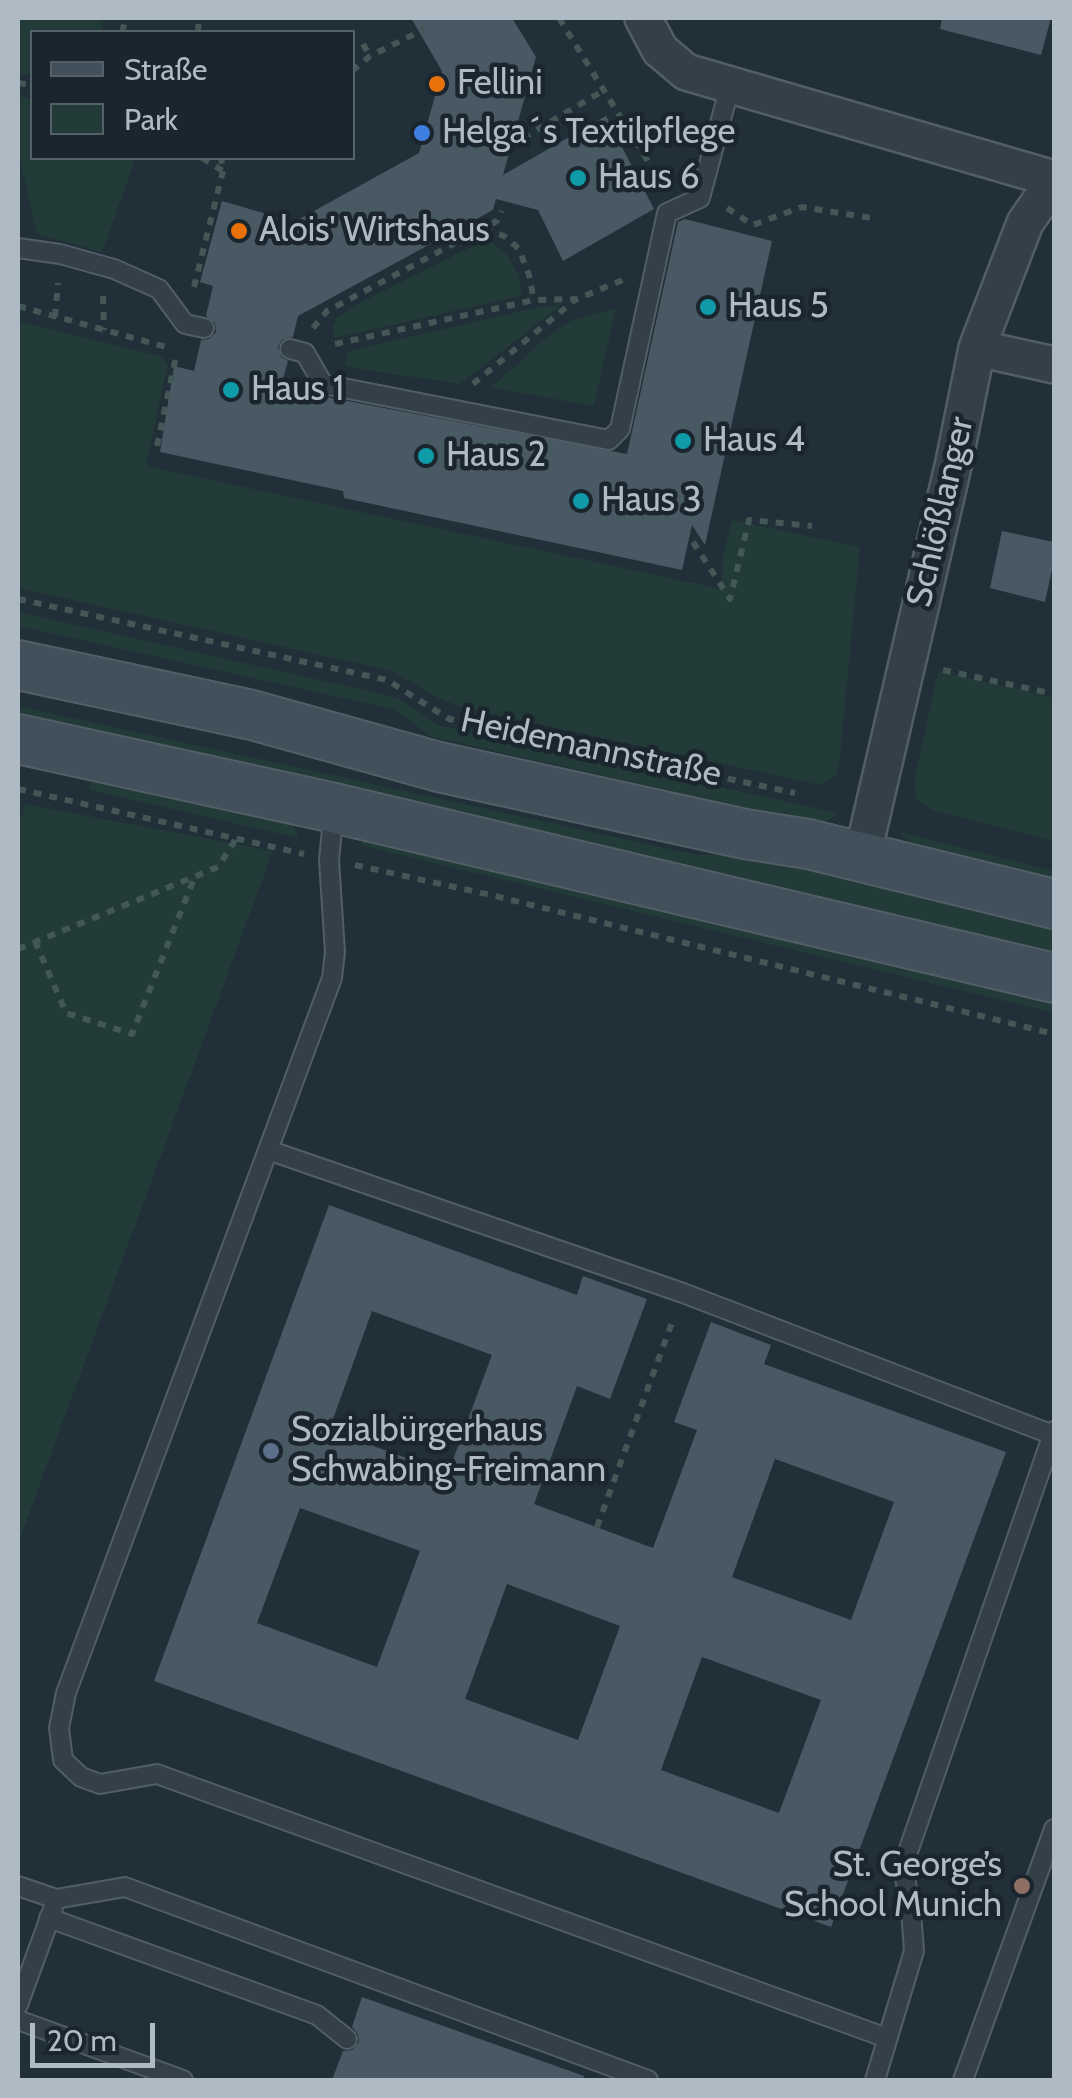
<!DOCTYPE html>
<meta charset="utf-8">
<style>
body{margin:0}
#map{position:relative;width:1072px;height:2098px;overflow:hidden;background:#212f38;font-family:Cabin,sans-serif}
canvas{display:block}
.frame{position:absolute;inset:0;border:20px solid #aebbc5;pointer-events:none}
.legend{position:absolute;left:30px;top:30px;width:325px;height:130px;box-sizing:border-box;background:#1a252d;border:2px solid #55616a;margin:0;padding:12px 18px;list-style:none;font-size:30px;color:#aebbc5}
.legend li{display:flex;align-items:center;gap:20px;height:50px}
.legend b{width:50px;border:2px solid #55616a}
.scale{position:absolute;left:30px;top:2023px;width:125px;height:45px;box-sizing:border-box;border:5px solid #aebbc5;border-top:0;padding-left:12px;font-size:30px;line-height:35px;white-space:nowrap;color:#aebbc5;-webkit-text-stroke:8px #1a252d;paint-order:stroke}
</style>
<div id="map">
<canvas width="1072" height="2098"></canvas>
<div class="frame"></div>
<ul class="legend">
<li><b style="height:12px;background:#42505b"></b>Straße</li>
<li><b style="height:28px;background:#233b38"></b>Park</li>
</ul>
<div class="scale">20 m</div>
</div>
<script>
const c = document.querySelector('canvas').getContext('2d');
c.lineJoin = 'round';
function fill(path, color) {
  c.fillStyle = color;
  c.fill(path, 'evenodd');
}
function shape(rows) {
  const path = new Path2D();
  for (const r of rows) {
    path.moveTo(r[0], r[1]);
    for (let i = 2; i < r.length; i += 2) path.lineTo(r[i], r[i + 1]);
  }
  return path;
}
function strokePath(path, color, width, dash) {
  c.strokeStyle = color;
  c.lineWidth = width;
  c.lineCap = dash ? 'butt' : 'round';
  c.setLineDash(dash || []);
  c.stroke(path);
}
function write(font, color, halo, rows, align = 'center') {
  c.font = font + ' Cabin,sans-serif';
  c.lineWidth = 9;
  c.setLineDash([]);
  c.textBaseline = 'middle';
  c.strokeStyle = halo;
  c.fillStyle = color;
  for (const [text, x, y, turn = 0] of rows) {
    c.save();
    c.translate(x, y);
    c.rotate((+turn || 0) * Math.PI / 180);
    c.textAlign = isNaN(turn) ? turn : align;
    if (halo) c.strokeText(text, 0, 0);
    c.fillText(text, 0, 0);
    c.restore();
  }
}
fill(shape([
 [18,18,104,18,100,32,32,32,32,75,18,74],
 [18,96,32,100,32,158,136,158,102,252,37,234,18,152],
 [483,241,491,241,507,255,518,274,522,292,519,296,335,338,332,328,337,318,365,300],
 [544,306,560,306,460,384,352,368,345,365,346,354,352,350],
 [616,308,594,406,491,388,545,338,570,321],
 [18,321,160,356,168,364,146,466,722,589,722,559,732,520,860,547,839,768,836,776,823,784,815,784,469,709,442,700,392,671,18,588],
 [18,612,387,695,402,700,438,725,838,813,829,820,814,823,432,737,396,711,383,707,18,626],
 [938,671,1054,698,1054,841,932,810,916,799,914,782],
 [18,706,697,855,753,853,774,857,1054,927,1054,956,710,872,18,718],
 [92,777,291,820,299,838,89,790],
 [25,804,273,851,18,1544,18,816,22,816],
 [900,832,1054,871,1054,882,923,849,910,843],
 [368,836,727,919,1054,1001,1054,1013,360,845]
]), '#233b38');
fill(shape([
 [411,18,512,18,536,57,503,175,606,116,654,209,563,261,538,210,496,199,493,210,298,316,293,337,282,340,278,347,281,357,288,361,282,383,312,389,321,396,627,454,678,222,685,219,772,241,705,545,692,525,682,570,344,498,343,491,160,452,174,366,194,371,201,340,209,339,216,332,215,323,206,316,213,286,200,282,222,201,294,222,419,153,442,71],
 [942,18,1051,18,1041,55,940,29],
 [1002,531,1054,542,1054,560,1045,602,990,588],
 [329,1205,577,1295,583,1276,647,1299,610,1399,577,1386,534,1504,653,1548,697,1430,674,1422,711,1322,771,1345,764,1364,1006,1452,831,1927,154,1681],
 [372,1311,492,1355,448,1473,329,1430],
 [775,1459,894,1502,851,1620,732,1577],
 [300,1508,420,1551,377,1667,257,1623],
 [507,1584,620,1626,578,1740,465,1699],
 [702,1657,821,1700,779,1813,661,1770],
 [362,1997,584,2076,583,2080,332,2080,343,2051,352,2050,359,2042,358,2034,352,2027]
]), '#495964');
const service = shape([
 [18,248,60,254,114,269,159,289,185,324,204,328],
 [290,349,305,353,323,384,609,440,620,429,667,213,700,198,730,86],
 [334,810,329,860,335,952,332,978,66,1693,59,1728,63,1760,81,1777,100,1784,157,1774,887,2038],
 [268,1150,683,1293,1053,1435],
 [18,1886,56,1899,125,1887,648,2080],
 [49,1918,317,2015,347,2039],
 [18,2005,53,1909],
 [18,2020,183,2080],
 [875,2080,914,1951,911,1911,903,1866,1054,1431],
 [963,2080,1054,1829]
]);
const minor = shape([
 [643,18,660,50,686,72,1054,179],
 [977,348,1054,365],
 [862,857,954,462,977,348,1025,223,1054,181]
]);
const secondary = shape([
 [18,665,252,715,439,767,745,834,808,844,1054,904],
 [18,739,334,808,1054,978]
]);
strokePath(service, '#515e66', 22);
strokePath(minor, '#515e66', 40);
strokePath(secondary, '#515e66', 52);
strokePath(shape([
 [559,18,662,184],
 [122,32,126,18],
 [198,32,199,18],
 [363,44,370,56],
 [352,71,370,56,425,29],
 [18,83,32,85],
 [523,138,606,89],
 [202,158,223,171,221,158],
 [727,208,753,225,802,207,872,218],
 [484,229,504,236,519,249,529,275,534,300],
 [194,287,223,171],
 [103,296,104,330],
 [18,306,166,347],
 [55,317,58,283],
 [313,328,327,311,497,221,502,211],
 [335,344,534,300,577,299,623,280],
 [473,384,575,300],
 [157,446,177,352],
 [693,542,730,599,749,520,812,526],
 [18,599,387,680,449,719,795,793],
 [943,670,1054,694],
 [18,789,304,854],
 [355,865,495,896,1054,1034],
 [35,941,66,1013,132,1034,195,876],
 [18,949,218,867,235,840],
 [597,1527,674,1317]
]), '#425756', 6, [8, 8]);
strokePath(service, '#344048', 18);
strokePath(minor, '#344048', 35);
strokePath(secondary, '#42505b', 48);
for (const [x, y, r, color] of [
 [437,84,10,"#e8710a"],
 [422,133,10,"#3f7fe0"],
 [578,178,10,"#0f9aa8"],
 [239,231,10,"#e8710a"],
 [708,307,10,"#0f9aa8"],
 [231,390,10,"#0f9aa8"],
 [683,441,10,"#0f9aa8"],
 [426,456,10,"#0f9aa8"],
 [581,501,10,"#0f9aa8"],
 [271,1451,10,"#5c6f8a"],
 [1022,1886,10,"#8d6e63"]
]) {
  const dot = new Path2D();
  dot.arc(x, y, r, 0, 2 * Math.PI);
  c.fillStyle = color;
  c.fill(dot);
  strokePath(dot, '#1a252d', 4);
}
write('35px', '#aebbc5', '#1a252d', [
 ["Fellini",457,84],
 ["Helga´s Textilpflege",442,133],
 ["Haus 6",598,178],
 ["Alois' Wirtshaus",259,231],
 ["Haus 5",728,307],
 ["Haus 1",251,390],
 ["Haus 4",703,441],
 ["Haus 2",446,456],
 ["Haus 3",601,501],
 ["Sozialbürgerhaus",291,1431],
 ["Schwabing-Freimann",291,1471],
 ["St. George’s",1002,1866,"right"],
 ["School Munich",1002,1906,"right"]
], 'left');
write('35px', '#aebbc5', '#1a252d', [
 ["Schlößlanger",941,512,-77],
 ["Heidemannstraße",591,748,12]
]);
</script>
